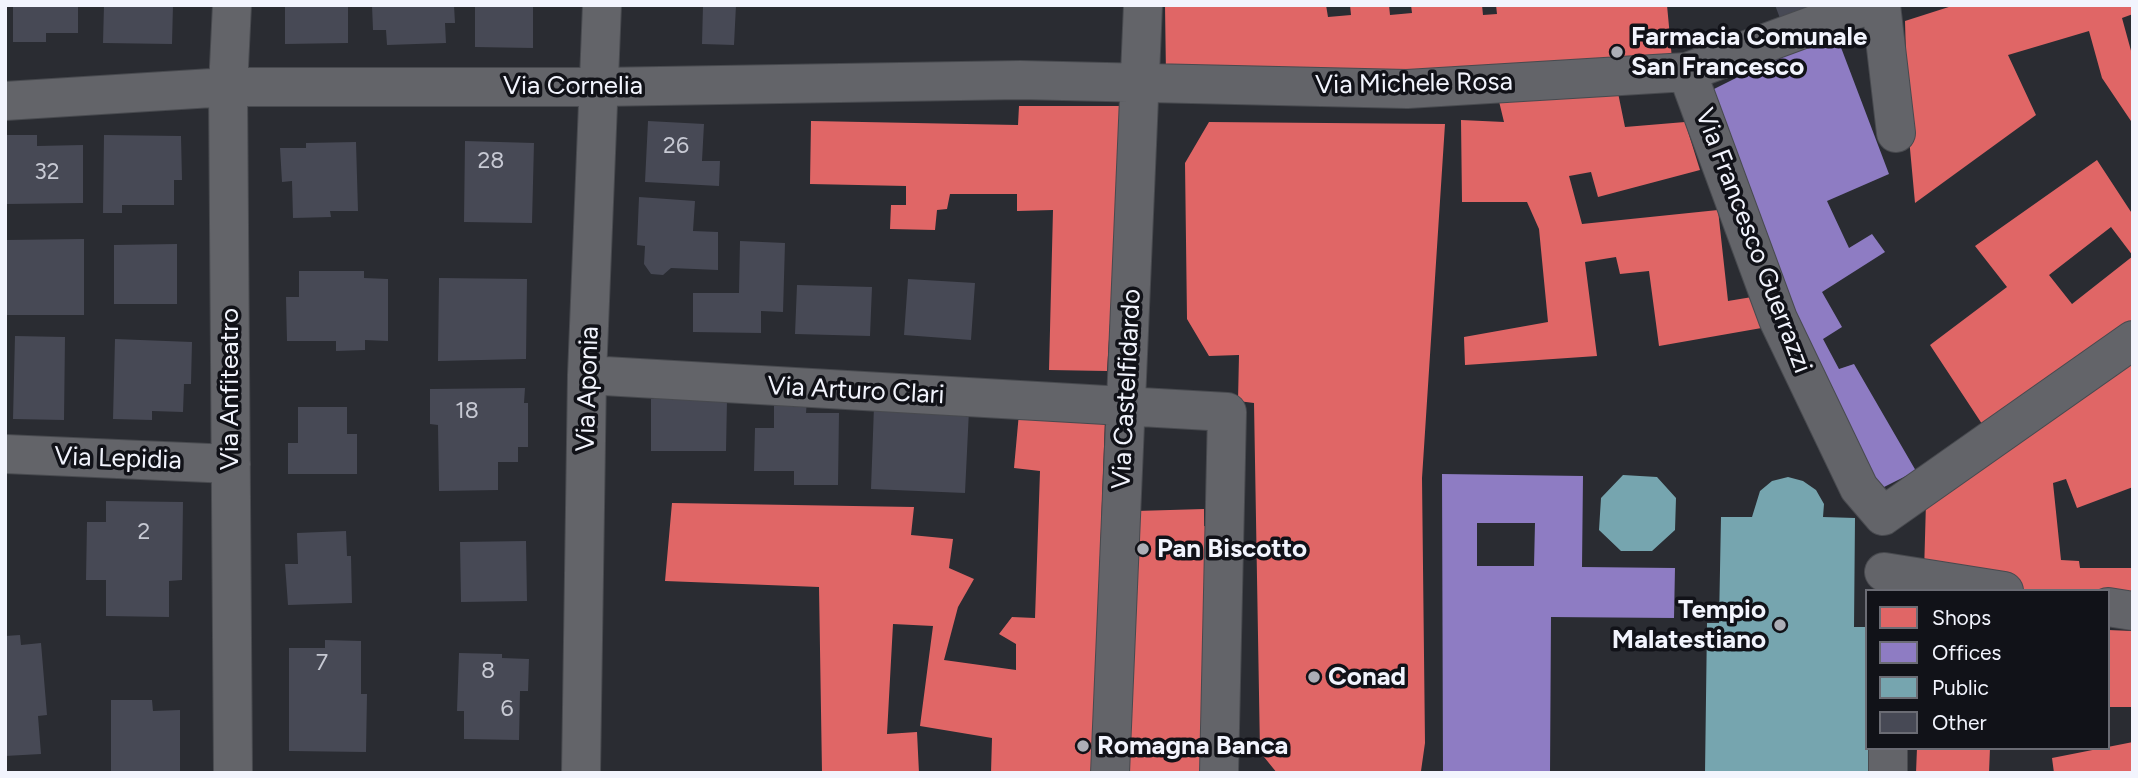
<!DOCTYPE html>
<style>
body{margin:0}
#map{position:relative;width:2138px;height:778px;overflow:hidden;background:#2a2c32;font-family:Figtree,sans-serif}
canvas{display:block}
.frame{position:absolute;inset:0;border:7px solid #f2f4fd;pointer-events:none}
.legend{position:absolute;left:1865px;top:589px;width:245px;height:161px;box-sizing:border-box;background:#111218;border:2px solid #6b6c74;margin:0;padding:9px 12px;list-style:none;font-size:21px;color:#f2f4fd}
.legend li{display:flex;align-items:center;gap:14px;height:35px}
.legend b{width:35px;border:2px solid #6b6c74}
</style>
<div id="map">
<canvas width="2138" height="778"></canvas>
<div class="frame"></div>
<ul class="legend">
<li><b style="height:19px;background:#e06666"></b>Shops</li>
<li><b style="height:19px;background:#8e7cc3"></b>Offices</li>
<li><b style="height:19px;background:#76a5af"></b>Public</li>
<li><b style="height:19px;background:#474955"></b>Other</li>
</ul>
</div>
<script>
const c = document.querySelector('canvas').getContext('2d');
c.lineJoin = 'round';
function fill(path, color) {
  c.fillStyle = color;
  c.fill(path, 'evenodd');
}
function shape(rows) {
  const path = new Path2D();
  for (const r of rows) {
    path.moveTo(r[0], r[1]);
    for (let i = 2; i < r.length; i += 2) path.lineTo(r[i], r[i + 1]);
  }
  return path;
}
function strokePath(path, color, width, dash) {
  c.strokeStyle = color;
  c.lineWidth = width;
  c.lineCap = dash ? 'butt' : 'round';
  c.setLineDash(dash || []);
  c.stroke(path);
}
function write(font, color, halo, rows, align = 'center') {
  c.font = font + ' Figtree,sans-serif';
  c.lineWidth = 7;
  c.setLineDash([]);
  c.textBaseline = 'middle';
  c.strokeStyle = halo;
  c.fillStyle = color;
  for (const [text, x, y, turn = 0] of rows) {
    c.save();
    c.translate(x, y);
    c.rotate((+turn || 0) * Math.PI / 180);
    c.textAlign = isNaN(turn) ? turn : align;
    if (halo) c.strokeText(text, 0, 0);
    c.fillText(text, 0, 0);
    c.restore();
  }
}
fill(shape([
 [1165,5,1326,5,1328,17,1351,15,1350,5,1389,5,1390,15,1412,13,1411,5,1482,5,1483,15,1497,14,1496,5,1667,5,1672,59,1501,75,1166,76],
 [1955,5,2133,5,2133,14,2122,18,2133,58,2133,124,2102,78,2089,31,2008,55,2036,115,1915,203,1908,127,1905,21],
 [1617,88,1625,127,1685,122,1700,170,1598,197,1591,172,1569,176,1582,224,1718,210,1728,301,1764,295,1773,326,1659,346,1649,271,1620,274,1616,257,1585,262,1597,356,1465,365,1464,337,1548,322,1539,229,1527,202,1462,202,1461,120,1504,122,1497,93],
 [1019,106,1120,106,1121,148,1107,371,1049,370,1053,210,1017,211,1017,194,950,194,947,209,937,210,935,230,890,229,891,205,906,205,906,186,810,184,811,121,1018,125],
 [1209,122,1445,124,1422,478,1425,743,1421,771,1277,773,1260,752,1254,403,1238,401,1239,355,1209,356,1187,319,1185,163],
 [2097,160,2133,215,2133,256,2111,227,2049,275,2072,304,2133,256,2133,327,1986,430,1930,345,2007,287,1975,246],
 [2133,363,2133,487,2077,508,2066,479,2053,483,2061,560,2079,561,2080,568,2133,568,2133,604,2108,591,2026,591,1924,573,1926,502],
 [1019,413,1105,419,1092,773,991,773,992,738,920,726,933,626,893,624,887,734,917,732,919,773,822,773,819,587,665,581,672,503,914,507,911,535,953,539,949,568,974,579,958,607,944,660,1016,670,1016,644,999,634,1012,617,1035,618,1040,471,1014,468],
 [1204,509,1204,526,1211,527,1204,773,1128,773,1136,511],
 [2108,630,2133,631,2133,707,2108,707],
 [2133,742,2133,773,2054,773,2052,758],
 [1917,748,1990,748,1989,773,1916,773]
]), '#e06666');
fill(shape([
 [1834,29,1889,174,1827,201,1849,248,1872,234,1885,252,1822,292,1842,327,1823,339,1839,369,1854,364,1916,471,1872,493,1704,94],
 [1442,474,1583,476,1582,567,1675,568,1674,618,1551,617,1550,773,1443,773],
 [1477,523,1535,523,1534,566,1477,566]
]), '#8e7cc3');
fill(shape([
 [1623,475,1657,477,1676,498,1675,530,1652,551,1621,551,1599,530,1601,498],
 [1788,477,1803,481,1816,490,1824,504,1823,517,1855,518,1854,627,1867,627,1869,773,1705,773,1707,623,1719,623,1721,517,1752,517,1760,491,1772,481]
]), '#76a5af');
fill(shape([
 [13,5,78,5,78,33,46,33,46,42,13,42],
 [104,5,173,5,172,44,103,43],
 [285,5,348,5,348,43,285,44],
 [372,5,454,5,455,23,445,23,446,43,387,45,386,30,373,30],
 [475,5,533,5,533,48,475,47],
 [703,5,736,5,734,45,702,44],
 [1775,5,1828,5,1781,21],
 [648,121,704,124,702,161,720,161,719,186,645,182],
 [6,135,37,135,37,146,83,145,83,203,7,204],
 [104,135,181,136,182,180,174,180,174,205,122,205,122,213,103,213],
 [465,141,534,143,532,223,464,222],
 [356,142,358,211,330,211,331,217,293,218,292,181,282,182,280,148,306,148,306,143],
 [639,197,695,201,693,231,718,232,718,270,671,268,663,275,651,274,644,264,645,246,637,245],
 [84,239,84,315,5,315,5,240],
 [740,241,785,243,783,312,761,311,761,333,693,332,693,293,739,293],
 [177,244,177,304,114,304,114,245],
 [299,271,364,271,364,278,388,279,388,341,365,340,365,350,336,351,336,341,287,341,286,297,299,297],
 [439,278,527,279,526,359,438,361],
 [908,279,975,283,971,340,904,335],
 [797,285,872,287,870,336,795,334],
 [15,336,65,337,64,420,13,419],
 [115,339,192,342,191,384,184,384,183,412,152,411,152,420,113,419],
 [525,388,524,403,528,403,528,447,518,447,518,462,498,462,498,490,439,491,438,425,430,424,430,389],
 [651,399,727,399,726,451,651,451],
 [774,400,807,400,806,413,839,413,838,485,794,485,794,471,754,471,755,428,774,428],
 [874,406,969,410,965,493,871,489],
 [298,407,347,407,347,434,357,434,357,474,288,474,288,443,298,443],
 [106,501,183,502,182,580,169,581,169,617,106,616,106,580,86,580,87,522,106,522],
 [346,531,347,556,351,556,352,603,288,605,285,564,298,564,297,533],
 [526,541,527,601,461,602,460,542],
 [20,635,21,645,41,643,47,715,38,716,41,754,5,756,5,636],
 [325,640,361,641,361,694,367,694,366,752,289,751,289,648,325,648],
 [459,653,502,654,502,658,529,659,528,691,520,691,519,740,464,739,464,711,457,711],
 [111,700,152,700,153,711,180,710,180,773,111,773]
]), '#474955');
const minor = shape([
 [232,5,228,87,233,773],
 [1881,5,1896,133],
 [1687,72,1778,319,1859,488,1883,516],
 [5,101,228,87,600,87,1020,80,1407,89,1687,72,1868,5],
 [587,375,1227,412,1219,773],
 [5,454,231,464],
 [1883,516,2133,340],
 [1884,572,2004,591],
 [2108,607,2133,611],
 [1888,748,1888,773],
 [581,773,587,375,602,5],
 [1110,773,1143,5]
]);
strokePath(minor, '#484a4f', 40);
strokePath(minor, '#636469', 38);
for (const [x, y, r, color] of [
 [1617,52,7,"#acaeb6"],
 [1143,549,7,"#acaeb6"],
 [1780,625,7,"#acaeb6"],
 [1314,677,7,"#acaeb6"],
 [1083,746,7,"#acaeb6"]
]) {
  const dot = new Path2D();
  dot.arc(x, y, r, 0, 2 * Math.PI);
  c.fillStyle = color;
  c.fill(dot);
  strokePath(dot, '#111218', 2.5);
}
write('23px', '#c7c9d3', null, [
 ["26",676,146],
 ["28",491,161],
 ["32",47,172],
 ["18",467,411],
 ["2",144,532],
 ["7",322,663],
 ["8",488,671],
 ["6",507,709]
]);
write('bold 26px', '#f2f4fd', '#111218', [
 ["Farmacia Comunale",1631,37],
 ["San Francesco",1631,67],
 ["Pan Biscotto",1157,549],
 ["Tempio",1766,610,"right"],
 ["Malatestiano",1766,640,"right"],
 ["Conad",1328,677],
 ["Romagna Banca",1097,746]
], 'left');
write('26px', '#f2f4fd', '#111218', [
 ["Via Michele Rosa",1414,84,-1],
 ["Via Cornelia",573,86],
 ["Via Francesco Guerrazzi",1753,241,69],
 ["Via Anfiteatro",230,389,-90],
 ["Via Aponia",588,389,-88],
 ["Via Castelfidardo",1127,389,-87],
 ["Via Arturo Clari",856,391,3],
 ["Via Lepidia",118,459,2]
]);
</script>
